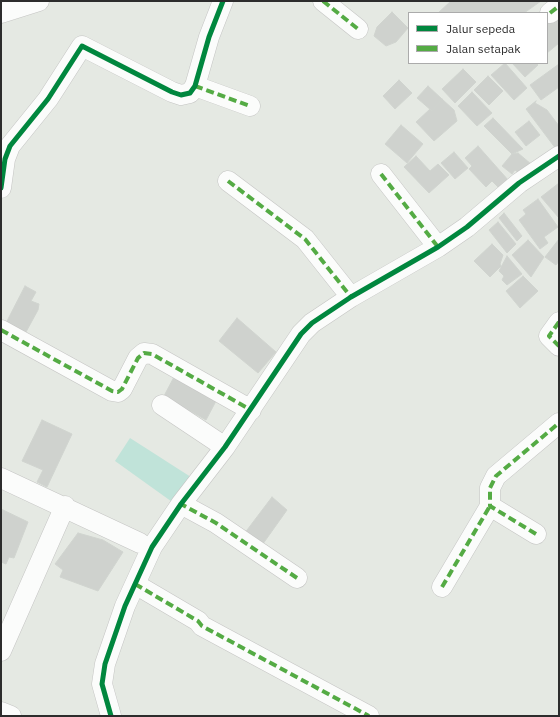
<!DOCTYPE html>
<style>
body{margin:0}
#map{position:relative;width:560px;height:717px;overflow:hidden;background:#e5e9e3;font-family:"IBM Plex Sans",sans-serif}
canvas{display:block}
.frame{position:absolute;inset:0;border:2px solid #2c2c2c;pointer-events:none}
.legend{position:absolute;left:408px;top:12px;width:140px;height:52px;box-sizing:border-box;background:#fff;border:1px solid #ababab;margin:0;padding:5px 7px;list-style:none;font-size:12px;color:#2c2c2c}
.legend li{display:flex;align-items:center;gap:8px;height:20px}
.legend b{width:20px;border:1px solid #ababab}
</style>
<div id="map">
<canvas width="560" height="717"></canvas>
<div class="frame"></div>
<ul class="legend">
<li><b style="height:5px;background:#00873e"></b>Jalur sepeda</li>
<li><b style="height:5px;background:#54ab44"></b>Jalan setapak</li>
</ul>
</div>
<script>
const c = document.querySelector('canvas').getContext('2d');
c.lineJoin = 'round';
function fill(path, color) {
  c.fillStyle = color;
  c.fill(path, 'evenodd');
}
function shape(rows) {
  const path = new Path2D();
  for (const r of rows) {
    path.moveTo(r[0], r[1]);
    for (let i = 2; i < r.length; i += 2) path.lineTo(r[i], r[i + 1]);
  }
  return path;
}
function strokePath(path, color, width, dash) {
  c.strokeStyle = color;
  c.lineWidth = width;
  c.lineCap = dash ? 'butt' : 'round';
  c.setLineDash(dash || []);
  c.stroke(path);
}
fill(shape([
 [130,438,194,479,175,504,115,461]
]), '#c0e3d9');
const building = shape([
 [451,1,541,1,524,13,438,13,451,1],
 [392,12,408,28,396,42,386,46,374,36,377,27,392,12],
 [554,17,559,22,559,43,547,53,547,24,554,17],
 [505,63,527,88,514,100,491,75,505,63],
 [512,63,536,63,538,65,525,77,512,63],
 [559,64,559,87,541,100,530,85,559,64],
 [463,69,476,82,455,103,442,89,463,69],
 [488,76,503,91,489,105,474,90,488,76],
 [399,80,412,93,395,109,383,96,399,80],
 [428,86,442,99,432,111,417,98,428,86],
 [472,92,492,113,477,126,458,106,472,92],
 [442,99,454,110,457,121,434,141,416,122,430,109,432,111,442,99],
 [536,101,535,103,547,110,559,126,559,147,556,149,526,109,536,101],
 [493,118,523,149,512,154,484,126,493,118],
 [529,121,540,135,526,146,515,132,529,121],
 [401,125,423,144,407,163,385,144,401,125],
 [478,146,509,181,500,189,492,181,486,187,469,169,472,166,465,158,478,146],
 [454,152,468,168,455,179,441,163,454,152],
 [518,153,531,164,521,175,515,170,512,174,502,166,512,154,518,153],
 [416,156,430,171,438,164,449,175,429,193,404,167,416,156],
 [559,183,559,218,541,197,559,183],
 [538,199,558,227,544,237,548,243,540,249,519,220,526,214,523,210,538,199],
 [504,213,522,236,517,241,499,218,504,213],
 [498,222,516,244,507,253,489,230,498,222],
 [559,239,559,261,556,265,545,257,559,239],
 [528,240,544,257,531,277,512,255,528,240],
 [492,244,503,255,500,264,501,266,490,277,474,261,492,244],
 [507,256,522,274,507,285,502,280,504,276,499,271,507,256],
 [523,276,538,291,520,308,506,291,523,276],
 [25,286,36,292,31,301,39,304,38,310,26,332,6,323,25,286],
 [237,318,276,352,258,373,219,341,237,318],
 [174,377,216,401,206,420,164,396,174,377],
 [42,420,72,434,47,487,37,482,43,470,22,461,42,420],
 [272,497,287,510,260,548,241,538,272,497],
 [1,509,28,522,14,558,9,557,6,564,1,562,1,509],
 [78,533,103,540,123,552,98,591,60,577,63,570,55,564,78,533]
]);
fill(building, '#cfd2ce');
strokePath(building, '#d0d4cf', 1);
const minor = shape([
 [323,1,358,29],
 [1,13,39,1],
 [550,13,559,6],
 [195,86,250,106],
 [381,174,438,247],
 [228,181,305,239,351,297],
 [1,188,5,159,10,146,48,99,82,46,172,92,181,95,190,93,195,86,209,37,223,1],
 [559,322,549,336,559,346],
 [1,330,112,391,118,392,122,389,138,358,144,353,152,354,251,410],
 [162,405,225,447],
 [1,478,140,543],
 [181,504,216,523,297,578],
 [536,534,490,506,490,488,496,476,559,423],
 [135,584,198,621,202,626,369,716],
 [442,587,490,506],
 [1,651,65,506],
 [1,712,11,716],
 [111,716,102,684,105,664,125,606,152,547,181,504,225,447,301,334,312,323,351,297,438,247,467,227,519,183,559,156]
]);
strokePath(minor, '#c4c4c3', 21);
strokePath(minor, '#fbfcfb', 20);
strokePath(shape([
 [323,1,358,29],
 [550,13,559,6],
 [195,86,250,106],
 [381,174,438,247],
 [228,181,305,239,351,297],
 [559,322,549,336,559,346],
 [1,330,112,391,118,392,122,389,138,358,144,353,152,354,251,410],
 [180,506,181,504,216,523,297,578],
 [536,534,490,506,490,488,496,476,559,423],
 [135,584,198,621,202,626,369,716],
 [442,587,490,506]
]), '#54ab44', 4, [8, 4]);
strokePath(shape([
 [1,188,5,159,10,146,48,99,82,46,172,92,181,95,190,93,195,86,209,37,223,1],
 [111,716,102,684,105,664,125,606,152,547,181,504,225,447,301,334,312,323,351,297,438,247,467,227,519,183,559,156]
]), '#00873e', 5);
</script>
